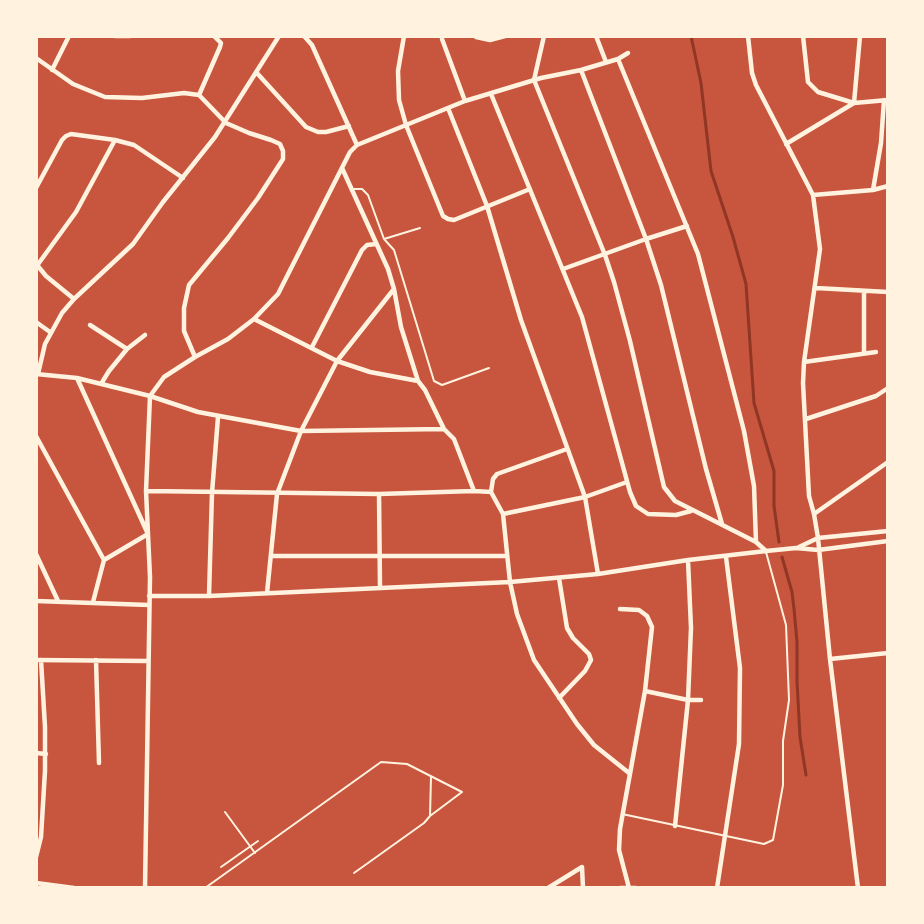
<!DOCTYPE html>
<style>
body{margin:0}
#map{position:relative;width:924px;height:924px;overflow:hidden;background:#c8553d;font-family:Quicksand,sans-serif}
canvas{display:block}
.frame{position:absolute;inset:0;border:38px solid #fff3e0;pointer-events:none}
</style>
<div id="map">
<canvas width="924" height="924"></canvas>
<div class="frame"></div>
</div>
<script>
const c = document.querySelector('canvas').getContext('2d');
c.lineJoin = 'round';
function shape(rows) {
  const path = new Path2D();
  for (const r of rows) {
    path.moveTo(r[0], r[1]);
    for (let i = 2; i < r.length; i += 2) path.lineTo(r[i], r[i + 1]);
  }
  return path;
}
function strokePath(path, color, width, dash) {
  c.strokeStyle = color;
  c.lineWidth = width;
  c.lineCap = dash ? 'butt' : 'round';
  c.setLineDash(dash || []);
  c.stroke(path);
}
strokePath(shape([
 [691,36,701,83,711,171,733,237,746,284,754,403,774,471,774,506,779,542],
 [782,557,792,592,794,609,797,642,797,681,800,737,806,775]
]), '#8f3625', 3);
strokePath(shape([
 [354,189,362,189,368,195,384,239,394,250,434,381,442,385,489,368],
 [384,239,420,228],
 [225,812,255,853],
 [622,814,764,844,773,840,783,785,783,741,789,700,786,625,766,552],
 [430,816,431,777],
 [221,867,258,841],
 [205,888,381,762,407,764,462,792,430,816,424,823,354,873]
]), '#fff3e0', 2);
strokePath(shape([
 [115,36,130,36],
 [304,36,312,45,357,145],
 [404,36,398,71,399,100,406,125,443,216,448,219,454,220,530,189],
 [544,36,534,80,605,255,614,282,630,341,664,487,675,501,756,542,766,551],
 [596,36,606,62],
 [748,36,752,73,756,85,813,195,820,249,804,362,803,383,809,496,814,514,818,538,830,659,858,888],
 [803,36,808,82,818,92,854,103,860,36],
 [476,37,490,40,505,36],
 [442,39,465,101],
 [36,58,73,84,105,97,142,98,184,93,199,95,226,123,249,133,271,140,280,144,283,151,283,159,258,198,228,238,189,285,184,308,184,331,195,357],
 [618,59,698,254,744,431,754,486,756,542],
 [52,70,69,36],
 [581,70,646,239,661,285,706,469,722,524],
 [256,72,306,127,318,132,326,132,349,126],
 [491,94,582,317,630,492,636,506,648,514,676,515,691,511],
 [199,95,220,47,221,43,214,36],
 [448,108,487,206,521,320,585,497,598,574],
 [786,144,854,103,888,100],
 [342,168,388,269,394,289,401,327,418,381,425,390,444,429,454,439,474,491,491,492,503,514,510,582,517,614,534,660,577,724,594,745,629,773],
 [36,188,62,140,66,136,71,134,115,140,134,145,183,178],
 [873,190,881,143,884,100],
 [813,195,873,190,888,186],
 [37,265,46,276,74,299],
 [36,267,76,212,115,140],
 [563,269,646,239,687,226],
 [816,288,888,292],
 [254,319,337,361,370,372,418,381],
 [36,322,50,332],
 [90,325,127,349],
 [312,347,362,250,367,245,376,244],
 [864,352,864,292],
 [804,362,876,352],
 [36,374,77,378,150,396,198,412,301,431,444,429],
 [38,374,45,344,62,313,74,299,133,244,163,202,215,137,279,36],
 [77,378,148,534,104,560,93,602],
 [101,384,109,371,127,349,145,335],
 [806,419,876,396,888,388],
 [36,436,104,560],
 [146,491,379,494,474,491],
 [491,492,493,479,497,474,567,449],
 [379,494,380,587],
 [503,514,585,497,627,482],
 [814,514,888,462],
 [799,547,818,538,888,531],
 [36,554,58,601],
 [271,556,507,556],
 [559,578,567,628,573,638,589,654,591,660,585,671,559,698],
 [267,593,277,494,301,431,337,361,394,289],
 [149,596,209,596,510,582,598,574,688,560,766,551,796,548,818,550,888,541],
 [209,596,212,493,218,417],
 [36,601,149,605],
 [620,609,639,610,647,616,652,627,645,691,620,829,619,850,629,888],
 [830,659,888,653],
 [36,660,148,661],
 [96,660,99,763],
 [645,691,688,700,701,700],
 [36,753,46,754],
 [675,826,688,700,691,628,688,560],
 [36,857,41,837,45,771,45,727,41,660],
 [36,883,74,888],
 [145,888,150,577,146,491,150,396,164,377,195,357,228,339,254,319,278,294,350,152,357,145,465,101,541,78,581,70,618,59,628,53],
 [548,888,582,867,583,888],
 [620,888,636,888],
 [717,888,739,744,740,668,726,557]
]), '#fff3e0', 4.5);
</script>
